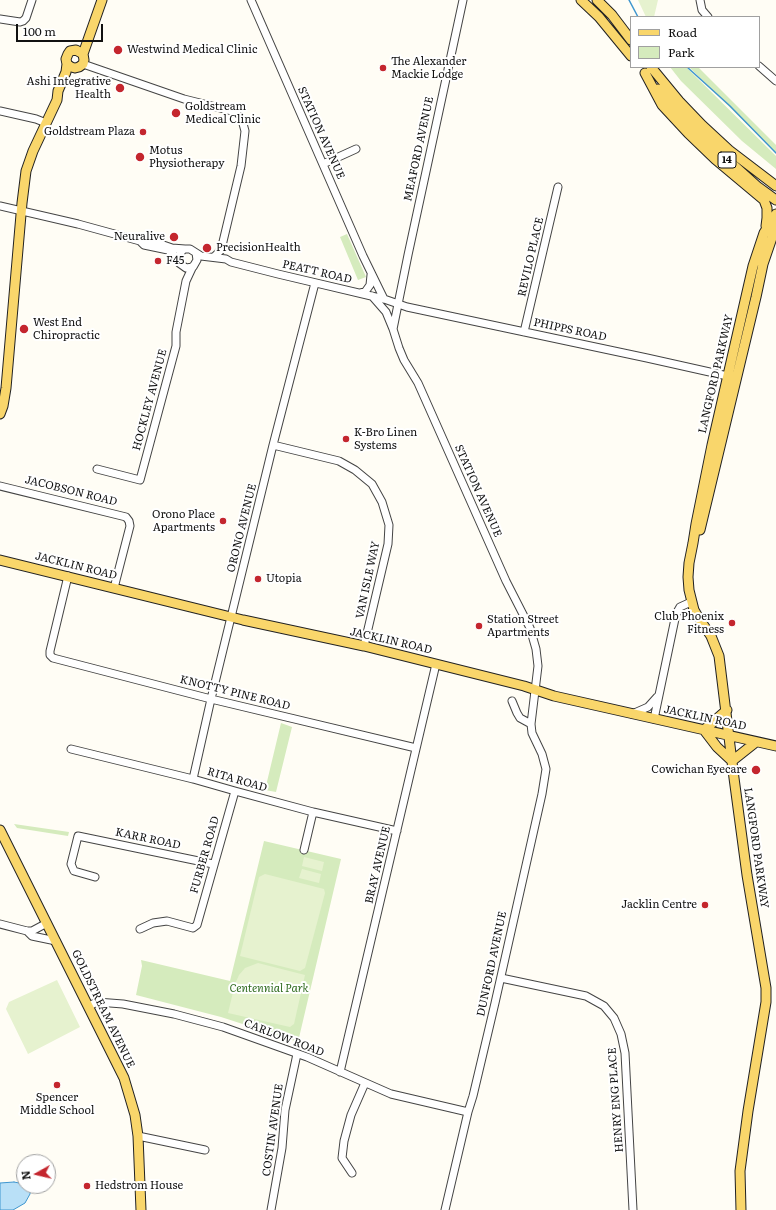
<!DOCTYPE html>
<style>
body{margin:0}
#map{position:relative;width:776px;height:1210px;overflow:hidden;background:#fffdf5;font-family:Literata,serif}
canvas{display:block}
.legend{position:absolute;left:630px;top:16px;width:130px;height:52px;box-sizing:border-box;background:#fff;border:1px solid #a0a0a0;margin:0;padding:5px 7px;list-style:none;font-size:12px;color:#111}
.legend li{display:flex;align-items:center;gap:8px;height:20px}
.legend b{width:20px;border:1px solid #a0a0a0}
.north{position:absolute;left:16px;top:1154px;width:40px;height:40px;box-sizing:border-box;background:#fff;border:1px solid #a0a0a0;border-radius:50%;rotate:262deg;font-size:11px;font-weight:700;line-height:16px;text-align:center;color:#111}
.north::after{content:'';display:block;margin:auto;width:14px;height:18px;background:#c4262e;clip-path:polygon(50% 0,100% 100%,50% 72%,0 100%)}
.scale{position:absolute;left:16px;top:24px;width:87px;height:18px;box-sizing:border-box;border:2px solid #111;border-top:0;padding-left:5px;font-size:12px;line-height:14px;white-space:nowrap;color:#111;-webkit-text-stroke:3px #fff;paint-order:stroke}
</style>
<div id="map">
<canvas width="776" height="1210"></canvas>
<ul class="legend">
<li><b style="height:5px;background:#f9d66b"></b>Road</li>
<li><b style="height:11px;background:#d5ebbd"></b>Park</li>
</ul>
<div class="north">N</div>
<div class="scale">100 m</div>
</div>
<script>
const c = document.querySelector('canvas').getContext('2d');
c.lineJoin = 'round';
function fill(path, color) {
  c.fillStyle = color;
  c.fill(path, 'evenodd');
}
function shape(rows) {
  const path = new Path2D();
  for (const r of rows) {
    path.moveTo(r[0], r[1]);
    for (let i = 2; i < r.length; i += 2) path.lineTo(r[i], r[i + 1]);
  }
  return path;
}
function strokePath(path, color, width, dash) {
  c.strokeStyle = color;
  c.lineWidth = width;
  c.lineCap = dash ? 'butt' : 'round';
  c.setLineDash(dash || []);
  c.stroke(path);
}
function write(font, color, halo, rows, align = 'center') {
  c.font = font + ' Literata,serif';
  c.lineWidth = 4;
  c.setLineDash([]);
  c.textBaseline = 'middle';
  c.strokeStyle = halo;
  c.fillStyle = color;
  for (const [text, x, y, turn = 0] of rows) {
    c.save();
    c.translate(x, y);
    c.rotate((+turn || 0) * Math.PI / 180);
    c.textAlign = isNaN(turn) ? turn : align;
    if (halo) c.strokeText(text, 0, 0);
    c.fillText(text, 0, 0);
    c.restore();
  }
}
fill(shape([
 [670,67,686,67,776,156,776,169,742,141,681,81],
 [689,67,698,67,776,145,776,153],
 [347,234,366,277,358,280,340,237],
 [281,723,292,727,276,792,265,790],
 [14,824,69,832,68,836,17,828],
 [264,841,341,859,298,1042,221,1017,136,995,142,966,141,960,230,981]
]), '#d5ebbd');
fill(shape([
 [638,0,658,0,654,17,646,17],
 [304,857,324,862,322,871,302,866],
 [302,869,321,874,319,883,299,878],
 [265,874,324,889,325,893,305,968,300,971,240,956,259,877],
 [258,963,305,975,294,1024,290,1027,228,1013,235,984,239,975,245,968],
 [57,980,80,1027,28,1054,6,1009,9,1002]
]), '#e6f2cf');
const water = shape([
 [14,1182,24,1184,24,1186,31,1187,30,1194,25,1203,13,1210,0,1210,0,1183,14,1182]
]);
fill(water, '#b9e0f7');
strokePath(water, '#3f96cf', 1);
strokePath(shape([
 [629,0,638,17],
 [687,67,730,106,776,153]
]), '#3f96cf', 1.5);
const minor = shape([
 [251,0,363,256,384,299],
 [700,0,702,10,708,17],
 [0,19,20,22,23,21,26,18,32,0],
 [83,64,184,99,232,111,236,113,242,120,245,131,241,166,221,250,214,257],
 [759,66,776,81],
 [0,111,36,119,46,123],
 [323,164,356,149],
 [0,206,78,224,140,241,146,239,172,248,185,249],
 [140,241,144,245,168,250,174,255,178,261],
 [196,253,197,260,193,267,186,268,179,263,178,258,180,253,184,249,190,249,201,256,226,259,231,262,278,274,384,299,407,307,647,358,732,377],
 [360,293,365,292,370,285,371,275],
 [372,296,386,312,393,329],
 [524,332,558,187],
 [273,445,339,461,355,470,372,484,382,502,389,525,388,544,364,646],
 [97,469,140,480,176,346,176,332,186,281,193,266],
 [0,486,126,517,129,521,130,526,114,588],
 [68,576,50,651,50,655,53,658,211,699,416,748],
 [512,701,517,713,520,718,531,724],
 [632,714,648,707,657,697],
 [654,719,676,614,680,607,691,602],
 [71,749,193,779,235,791,313,812,397,831],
 [193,779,211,699,273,445,315,283],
 [304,850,313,812],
 [95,877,74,871,71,864,78,836,213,864],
 [0,924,27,931,32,931,47,923],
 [140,929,153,923,167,921,193,928,197,925,235,791],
 [27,931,32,936,56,941],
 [501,978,586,996,604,1006,614,1018,621,1034,625,1053,633,1210],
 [89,1006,97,1002,123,1004,174,1014,223,1027,307,1057,391,1094,468,1112],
 [340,1072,436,664],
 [138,1136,205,1150],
 [352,1173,342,1158,344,1141,351,1115,365,1083],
 [271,1210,282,1148,285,1110,297,1054],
 [445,1210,468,1112,473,1096,495,1003,542,794,546,769,542,754,532,733,531,724,538,666,536,649,530,628,506,581,418,383,404,360,399,348,393,329,408,255,463,0]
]);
const major = shape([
 [581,0,599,17,631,56],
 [597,0,612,15,631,40],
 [83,54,102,0],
 [651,67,679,101,702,125,729,150,776,186],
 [645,73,662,105,688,133,715,159,764,200,767,208,767,218,766,226],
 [658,89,675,109,697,132,758,187,776,200],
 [0,414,3,406,6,388,22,203,26,171,33,151,57,100,58,91,66,72,67,64,66,59,68,54,70,51,76,50,83,54,84,60,83,64,79,67,75,68,71,67,67,64],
 [700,530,756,297,763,264,776,226],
 [0,560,243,620,364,646,524,686,554,696,776,746],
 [704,730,717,747,732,761],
 [704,730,727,710],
 [732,761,756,742],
 [0,830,124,1078,135,1115,138,1136,141,1210],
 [741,1210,740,1171,748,1111,766,1002,766,988,747,875,734,778,719,656,711,636,698,617,694,610,689,590,688,577,689,563,693,543,696,524,712,445,753,266,764,233,776,214]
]);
strokePath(minor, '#444', 9);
strokePath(major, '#222', 11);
strokePath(minor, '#fff', 7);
strokePath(major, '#f9d66b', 9);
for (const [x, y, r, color] of [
 [118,50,5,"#c4262e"],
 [383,68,4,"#c4262e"],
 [120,88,5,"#c4262e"],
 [176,113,5,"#c4262e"],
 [143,132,4,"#c4262e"],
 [140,157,5,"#c4262e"],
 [174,237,5,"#c4262e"],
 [207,248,5,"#c4262e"],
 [158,261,4,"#c4262e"],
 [24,329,5,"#c4262e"],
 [346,439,4,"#c4262e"],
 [223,521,4,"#c4262e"],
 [258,579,4,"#c4262e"],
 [732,623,4,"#c4262e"],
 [479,626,4,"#c4262e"],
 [756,770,5,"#c4262e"],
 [705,905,4,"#c4262e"],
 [57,1085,4,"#c4262e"],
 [87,1186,4,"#c4262e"]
]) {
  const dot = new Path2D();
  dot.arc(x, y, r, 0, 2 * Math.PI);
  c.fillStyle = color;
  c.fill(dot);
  strokePath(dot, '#fff', 1.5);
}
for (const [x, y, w] of [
 [727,160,18]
]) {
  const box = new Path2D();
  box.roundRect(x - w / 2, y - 8, w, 16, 3);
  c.fillStyle = '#fff';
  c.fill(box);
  strokePath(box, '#111', 1);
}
write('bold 10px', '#111', null, [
 ["14",727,160]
]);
write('11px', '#111', '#fff', [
 ["Westwind Medical Clinic",127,50],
 ["The Alexander",391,62],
 ["Mackie Lodge",391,75],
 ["Ashi Integrative",111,82,"right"],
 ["Health",111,95,"right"],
 ["Goldstream",185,107],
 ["Medical Clinic",185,120],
 ["Goldstream Plaza",135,132,"right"],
 ["Motus",149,151],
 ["Physiotherapy",149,164],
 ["Neuralive",165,237,"right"],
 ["PrecisionHealth",216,248],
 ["F45",166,261],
 ["West End",33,323],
 ["Chiropractic",33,336],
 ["K-Bro Linen",354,433],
 ["Systems",354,446],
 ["Orono Place",215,515,"right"],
 ["Apartments",215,528,"right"],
 ["Utopia",266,579],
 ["Club Phoenix",724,617,"right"],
 ["Fitness",724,630,"right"],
 ["Station Street",487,620],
 ["Apartments",487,633],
 ["Cowichan Eyecare",747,770,"right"],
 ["Jacklin Centre",697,905,"right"],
 ["Spencer",57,1098,"center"],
 ["Middle School",57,1111,"center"],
 ["Hedstrom House",95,1186]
], 'left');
write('11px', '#111', '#fff', [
 ["STATION AVENUE",321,133,66],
 ["MEAFORD AVENUE",419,149,-78],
 ["REVILO PLACE",531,257,-77],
 ["PEATT ROAD",317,272,13],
 ["PHIPPS ROAD",570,330,12],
 ["LANGFORD PARKWAY",716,374,-77],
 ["HOCKLEY AVENUE",150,400,-75],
 ["JACOBSON ROAD",71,491,14],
 ["STATION AVENUE",478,491,66],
 ["ORONO AVENUE",242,528,-76],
 ["JACKLIN ROAD",76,566,14],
 ["VAN ISLE WAY",368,580,-78],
 ["JACKLIN ROAD",391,641,13],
 ["KNOTTY PINE ROAD",235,693,14],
 ["JACKLIN ROAD",705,718,12],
 ["RITA ROAD",237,780,16],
 ["KARR ROAD",148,839,12],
 ["LANGFORD PARKWAY",756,848,82],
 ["FURBER ROAD",205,855,-74],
 ["BRAY AVENUE",378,865,-77],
 ["DUNFORD AVENUE",492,964,-78],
 ["GOLDSTREAM AVENUE",103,1009,64],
 ["CARLOW ROAD",284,1038,21],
 ["HENRY ENG PLACE",616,1100,-94],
 ["COSTIN AVENUE",273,1130,-82]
]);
write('italic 11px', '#2f6b1f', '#fff', [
 ["Centennial Park",269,989]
]);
</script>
